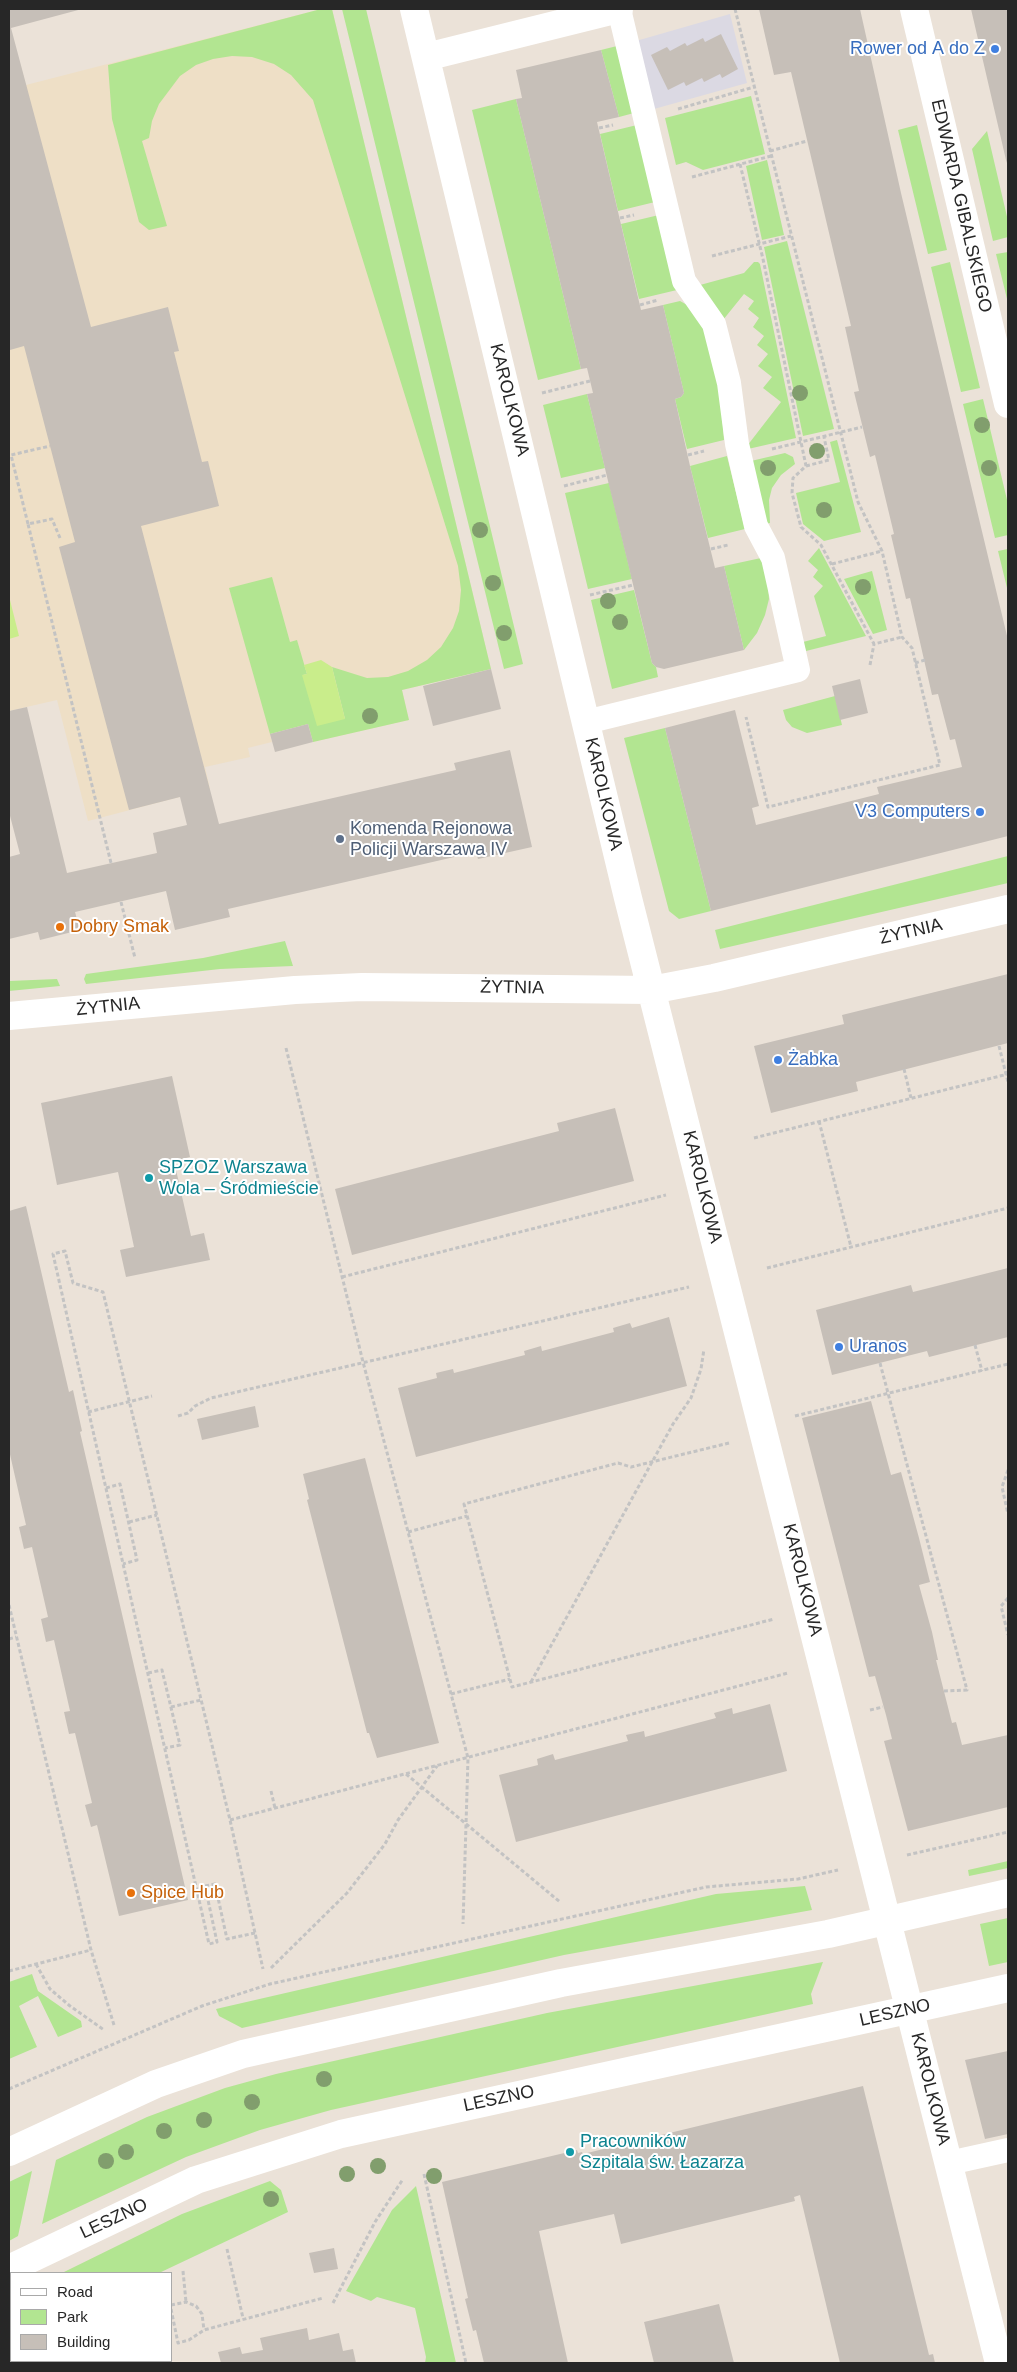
<!DOCTYPE html>
<meta charset="utf-8">
<style>
body{margin:0}
#map{position:relative;width:1017px;height:2372px;overflow:hidden;background:#ebe2d8;font-family:Helvetica,sans-serif}
canvas{display:block}
.frame{position:absolute;inset:0;border:10px solid #272727;pointer-events:none}
.legend{position:absolute;left:10px;top:2272px;width:162px;height:90px;box-sizing:border-box;background:#fff;border:1px solid #a9a9a9;margin:0;padding:6px 9px;list-style:none;font-size:15px;color:#272727}
.legend li{display:flex;align-items:center;gap:10px;height:25px}
.legend b{width:25px;border:1px solid #a9a9a9}
</style>
<div id="map">
<canvas width="1017" height="2372"></canvas>
<div class="frame"></div>
<ul class="legend">
<li><b style="height:6px;background:#fff"></b>Road</li>
<li><b style="height:14px;background:#b2e591"></b>Park</li>
<li><b style="height:14px;background:#c6bfb8"></b>Building</li>
</ul>
</div>
<script>
const c = document.querySelector('canvas').getContext('2d');
c.lineJoin = 'round';
function fill(path, color) {
  c.fillStyle = color;
  c.fill(path, 'evenodd');
}
function shape(rows) {
  const path = new Path2D();
  for (const r of rows) {
    path.moveTo(r[0], r[1]);
    for (let i = 2; i < r.length; i += 2) path.lineTo(r[i], r[i + 1]);
  }
  return path;
}
function strokePath(path, color, width, dash) {
  c.strokeStyle = color;
  c.lineWidth = width;
  c.lineCap = dash ? 'butt' : 'round';
  c.setLineDash(dash || []);
  c.stroke(path);
}
function write(font, color, halo, rows, align = 'center') {
  c.font = font + ' Helvetica,sans-serif';
  c.lineWidth = 4;
  c.setLineDash([]);
  c.textBaseline = 'middle';
  c.strokeStyle = halo;
  c.fillStyle = color;
  for (const [text, x, y, turn = 0] of rows) {
    c.save();
    c.translate(x, y);
    c.rotate((+turn || 0) * Math.PI / 180);
    c.textAlign = isNaN(turn) ? turn : align;
    if (halo) c.strokeText(text, 0, 0);
    c.fillText(text, 0, 0);
    c.restore();
  }
}
fill(shape([
 [730,14,747,83,654,109,636,41]
]), '#dbd9e3');
fill(shape([
 [321,9,332,9,491,669,402,690,409,720,313,742,308,724,270,734,272,742,248,748,250,757,205,767,210,789,88,821,57,700,9,711,9,67,20,64,26,85]
]), '#eedfc6');
fill(shape([
 [321,9,332,9,491,669,402,690,409,720,313,742,308,724,270,734,229,588,272,577,290,642,297,640,307,674,303,675,345,719,332,667,367,678,388,677,408,671,427,660,441,647,453,628,459,611,461,590,458,566,313,100,291,75,274,64,252,57,232,56,213,59,196,65,180,76,159,104,152,121,149,138,142,141,167,226,149,230,139,222,112,119,108,65],
 [342,9,366,9,523,664,504,669],
 [617,46,634,113,619,117,601,50],
 [751,96,765,154,703,170,686,162,676,165,665,118],
 [516,99,581,369,538,380,472,110],
 [637,125,655,202,618,211,600,134],
 [917,125,947,250,928,254,898,130],
 [987,131,1008,221,1008,237,993,241,972,149],
 [767,160,784,235,762,240,746,166],
 [659,215,677,290,639,299,621,224],
 [787,241,834,429,803,436,764,247],
 [1008,252,1008,303,996,254],
 [754,262,758,262,760,264,796,438,748,449,747,446,781,402,763,388,772,377,758,366,768,354,757,345,764,336,753,327,759,318,748,309,754,301,744,294,723,320,700,285,744,273],
 [950,262,980,388,961,392,931,267],
 [680,301,689,306,706,329,720,385,724,440,687,449,675,399,681,397,684,393,663,305],
 [587,394,605,468,561,478,543,405],
 [983,399,1008,504,1008,535,995,538,963,404],
 [837,440,861,532,824,541,803,524,796,493,840,482,830,442],
 [785,453,793,457,795,464,781,475,772,488,769,500,770,523,766,524,751,461],
 [727,456,745,529,708,538,690,466],
 [609,483,632,579,588,589,565,493],
 [819,548,866,636,806,651,803,642,826,636,814,596,823,586,813,577,818,570,808,561],
 [1008,549,1008,592,998,551],
 [761,558,768,583,769,599,765,615,757,633,744,650,724,566],
 [872,571,887,630,873,634,844,579],
 [634,590,652,663,656,667,658,677,612,689,591,600],
 [835,696,842,725,807,733,792,727,786,720,783,710],
 [665,728,711,911,679,919,669,911,624,738],
 [1008,856,1008,883,720,949,715,930],
 [285,941,293,966,220,969,86,984,84,979,86,974,203,958],
 [57,979,60,986,9,991,9,981],
 [1008,1861,1008,1868,969,1876,968,1870],
 [805,1886,812,1910,564,1955,242,2028,219,2016,216,2009,716,1894],
 [1008,1918,1008,1962,989,1966,980,1924],
 [823,1962,811,1994,813,2004,331,2110,260,2130,186,2157,42,2224,56,2160,147,2117,225,2088,276,2074,547,2013],
 [32,1974,38,1991,81,2021,82,2027,58,2037,38,1996,19,2006,37,2047,9,2059,9,1982],
 [32,2171,18,2236,9,2241,9,2182],
 [270,2181,281,2190,288,2212,159,2273,64,2272,182,2214],
 [416,2186,456,2363,425,2363,426,2357,415,2308,377,2297,371,2301,346,2291,392,2210]
]), '#b2e591');
fill(shape([
 [9,596,19,636,9,639],
 [321,660,332,667,345,719,317,726,302,675,307,674,304,665]
]), '#c9ed8b');
fill(shape([
 [9,9,82,9,11,28,91,327,168,307,179,351,174,352,202,462,208,461,219,506,141,526,219,824,456,770,454,763,510,750,532,847,478,859,476,852,228,909,230,917,175,930,166,891,75,912,80,930,40,940,38,932,9,939,9,857,20,854,9,812,9,711,27,707,67,873,157,853,153,833,187,825,180,797,129,810,59,547,75,542,24,346,10,350,9,346],
 [759,9,860,9,901,193,1008,640,1008,836,711,911,665,728,735,710,759,806,752,808,756,825,879,794,877,787,962,767,955,739,950,740,938,694,932,695,910,598,906,599,891,535,894,534,875,455,870,457,854,392,859,391,845,327,851,326,791,72,774,75],
 [971,9,1008,9,1008,166,1006,160],
 [721,34,738,69,722,78,720,74,704,82,702,78,686,86,684,82,668,90,651,55,667,47,670,51,685,43,687,46,703,38,705,42],
 [601,50,619,117,597,122,641,310,663,305,684,393,681,397,675,399,690,466,715,568,724,566,744,650,664,669,656,667,652,663,587,394,593,393,587,368,581,369,516,99,522,98,516,70],
 [491,669,501,709,433,726,423,686],
 [860,679,868,713,840,720,832,686],
 [308,724,313,742,275,752,270,734],
 [1008,974,1008,1043,856,1082,858,1091,771,1113,754,1046,844,1024,842,1015],
 [172,1076,190,1157,174,1161,191,1236,204,1233,210,1260,126,1277,120,1250,134,1247,118,1172,57,1185,41,1103],
 [615,1108,634,1181,352,1255,335,1189,559,1131,557,1123],
 [26,1206,69,1392,73,1390,82,1431,80,1432,188,1900,119,1916,97,1825,91,1827,85,1805,92,1803,75,1733,69,1734,64,1712,70,1711,54,1640,46,1642,41,1619,48,1617,32,1547,24,1549,19,1527,26,1525,9,1450,9,1211],
 [1008,1268,1008,1337,929,1357,927,1351,832,1375,816,1310,911,1285,913,1292],
 [669,1317,687,1386,416,1457,398,1388,437,1378,436,1373,453,1369,454,1373,525,1355,524,1351,541,1346,542,1351,614,1332,613,1328,630,1323,632,1328],
 [871,1401,891,1475,901,1472,919,1538,930,1582,919,1585,932,1632,938,1660,936,1660,952,1723,956,1722,962,1745,1008,1735,1008,1807,908,1831,884,1741,892,1739,886,1715,875,1676,869,1677,802,1418],
 [255,1406,259,1427,202,1440,197,1419],
 [365,1458,439,1743,377,1758,369,1733,367,1733,307,1500,309,1499,303,1474],
 [770,1704,787,1771,516,1842,499,1775,538,1765,537,1759,553,1754,555,1760,628,1741,626,1735,644,1731,645,1737,716,1718,714,1713,732,1708,733,1714],
 [1008,2051,1008,2134,985,2139,965,2060],
 [863,2086,929,2355,933,2354,935,2363,840,2363,800,2195,794,2197,795,2201,621,2244,614,2214,539,2231,568,2363,484,2363,476,2330,473,2331,465,2299,468,2298,442,2182,577,2150,578,2153,582,2152,583,2154],
 [334,2248,338,2269,314,2273,309,2253],
 [719,2304,734,2363,654,2363,644,2322],
 [307,2328,309,2340,339,2333,343,2351,353,2349,356,2363,221,2363,218,2352,240,2347,242,2354,263,2350,260,2338]
]), '#c6bfb8');
strokePath(shape([
 [735,9,858,502,882,551,902,637,912,648,940,765,768,807,746,717],
 [678,109,754,87],
 [599,128,613,125],
 [770,151,807,141],
 [740,164,763,259,806,466,793,478,792,493,801,527,821,545,874,644,902,637],
 [692,177,771,156],
 [620,218,634,215],
 [712,256,791,236],
 [640,305,658,300],
 [542,393,590,381],
 [772,449,862,427],
 [688,455,704,451],
 [806,466,829,460,824,437],
 [564,486,607,475],
 [28,524,11,455,50,446],
 [60,538,52,519,28,524,111,863],
 [711,549,728,545],
 [832,564,882,551],
 [590,595,633,585],
 [915,663,925,660],
 [870,665,874,644],
 [121,902,135,958],
 [999,1046,1008,1082],
 [286,1048,363,1362,468,1758,463,1924],
 [904,1069,911,1098],
 [819,1121,851,1247],
 [754,1138,1008,1074],
 [767,1268,1008,1208],
 [342,1277,666,1195],
 [975,1345,982,1371],
 [880,1363,967,1690,944,1691],
 [88,1412,152,1396],
 [178,1416,188,1413,195,1406,211,1398,689,1287],
 [795,1416,1008,1364],
 [729,1443,631,1467,618,1463,464,1504,512,1687,774,1619],
 [1008,1470,1002,1487,1008,1514],
 [106,1488,120,1484,137,1560,123,1564],
 [129,1522,157,1515],
 [408,1532,467,1516],
 [1008,1598,1001,1606,1008,1635],
 [9,1605,91,1950,114,2025],
 [9,1639,16,1637],
 [148,1673,162,1670,180,1745,165,1748],
 [531,1682,673,1424,691,1398,701,1369,704,1349],
 [451,1694,510,1679],
 [171,1707,201,1700],
 [870,1710,883,1707],
 [406,1774,560,1902],
 [271,1791,275,1808],
 [230,1820,788,1673],
 [907,1855,1008,1832],
 [255,1933,227,1939,215,1884,205,1886,217,1942,209,1944,53,1254,65,1251,73,1283,103,1292,230,1820,255,1933,263,1969],
 [36,1964,50,1989,70,2006,104,2030],
 [271,1968,347,1893,385,1844,398,1820,437,1766],
 [9,1971,91,1950],
 [9,2089,202,2006,270,1984,706,1887,798,1879,838,1870],
 [424,2174,466,2363],
 [227,2249,243,2318],
 [183,2271,186,2302],
 [333,2303,375,2222,403,2179],
 [171,2305,186,2302,196,2306,202,2314,204,2330],
 [171,2309,178,2343,189,2340,204,2330,323,2298]
]), '#c3c3c3', 3, [4, 2.5]);
strokePath(shape([
 [586,722,798,670,773,558,756,526,737,444,729,383,714,324,684,281,619,9],
 [949,2163,1008,2150]
]), '#fff', 24);
strokePath(shape([
 [414,9,628,898,999,2363],
 [914,9,1008,404],
 [426,57,619,9],
 [9,1016,295,990,362,987,651,990,714,978,1008,909]
]), '#fff', 28);
strokePath(shape([
 [9,2152,156,2084,243,2054,561,1983,828,1934,1008,1893],
 [9,2269,196,2180,341,2134,1008,1988]
]), '#fff', 28);
c.fillStyle = '#819e6d';
for (const [x, y] of [
 [800,393],
 [982,425],
 [817,451],
 [768,468],
 [989,468],
 [824,510],
 [480,530],
 [493,583],
 [863,587],
 [608,601],
 [620,622],
 [504,633],
 [370,716],
 [324,2079],
 [252,2102],
 [204,2120],
 [164,2131],
 [126,2152],
 [106,2161],
 [378,2166],
 [347,2174],
 [434,2176],
 [271,2199]
]) {
  c.beginPath();
  c.arc(x, y, 8, 0, 2 * Math.PI);
  c.fill();
}
for (const [x, y, r, color] of [
 [995,49,5,"#3f7fe0"],
 [980,812,5,"#3f7fe0"],
 [340,839,5,"#5c6f8a"],
 [60,927,5,"#e8710a"],
 [778,1060,5,"#3f7fe0"],
 [149,1178,5,"#0f9aa8"],
 [839,1347,5,"#3f7fe0"],
 [131,1893,5,"#e8710a"],
 [570,2152,5,"#0f9aa8"]
]) {
  const dot = new Path2D();
  dot.arc(x, y, r, 0, 2 * Math.PI);
  c.fillStyle = color;
  c.fill(dot);
  strokePath(dot, '#fff', 2);
}
write('18px', '#366cbe', '#fff', [
 ["Rower od A do Z",985,49],
 ["V3 Computers",970,812],
 ["Żabka",788,1060,"left"],
 ["Uranos",849,1347,"left"]
], 'right');
write('18px', '#272727', '#fff', [
 ["EDWARDA GIBALSKIEGO",961,206,77],
 ["KAROLKOWA",509,400,76],
 ["KAROLKOWA",603,794,77],
 ["ŻYTNIA",911,932,-13],
 ["ŻYTNIA",512,988,1],
 ["ŻYTNIA",108,1007,-6],
 ["KAROLKOWA",702,1187,76],
 ["KAROLKOWA",802,1580,76],
 ["LESZNO",895,2013,-13],
 ["KAROLKOWA",930,2089,76],
 ["LESZNO",499,2099,-12],
 ["LESZNO",114,2219,-25]
]);
write('18px', '#4e5e75', '#fff', [
 ["Komenda Rejonowa",350,829],
 ["Policji Warszawa IV",350,850]
], 'left');
write('18px', '#c56008', '#fff', [
 ["Dobry Smak",70,927],
 ["Spice Hub",141,1893]
], 'left');
write('18px', '#0d838f', '#fff', [
 ["SPZOZ Warszawa",159,1168],
 ["Wola – Śródmieście",159,1189],
 ["Pracowników",580,2142],
 ["Szpitala św. Łazarza",580,2163]
], 'left');
</script>
